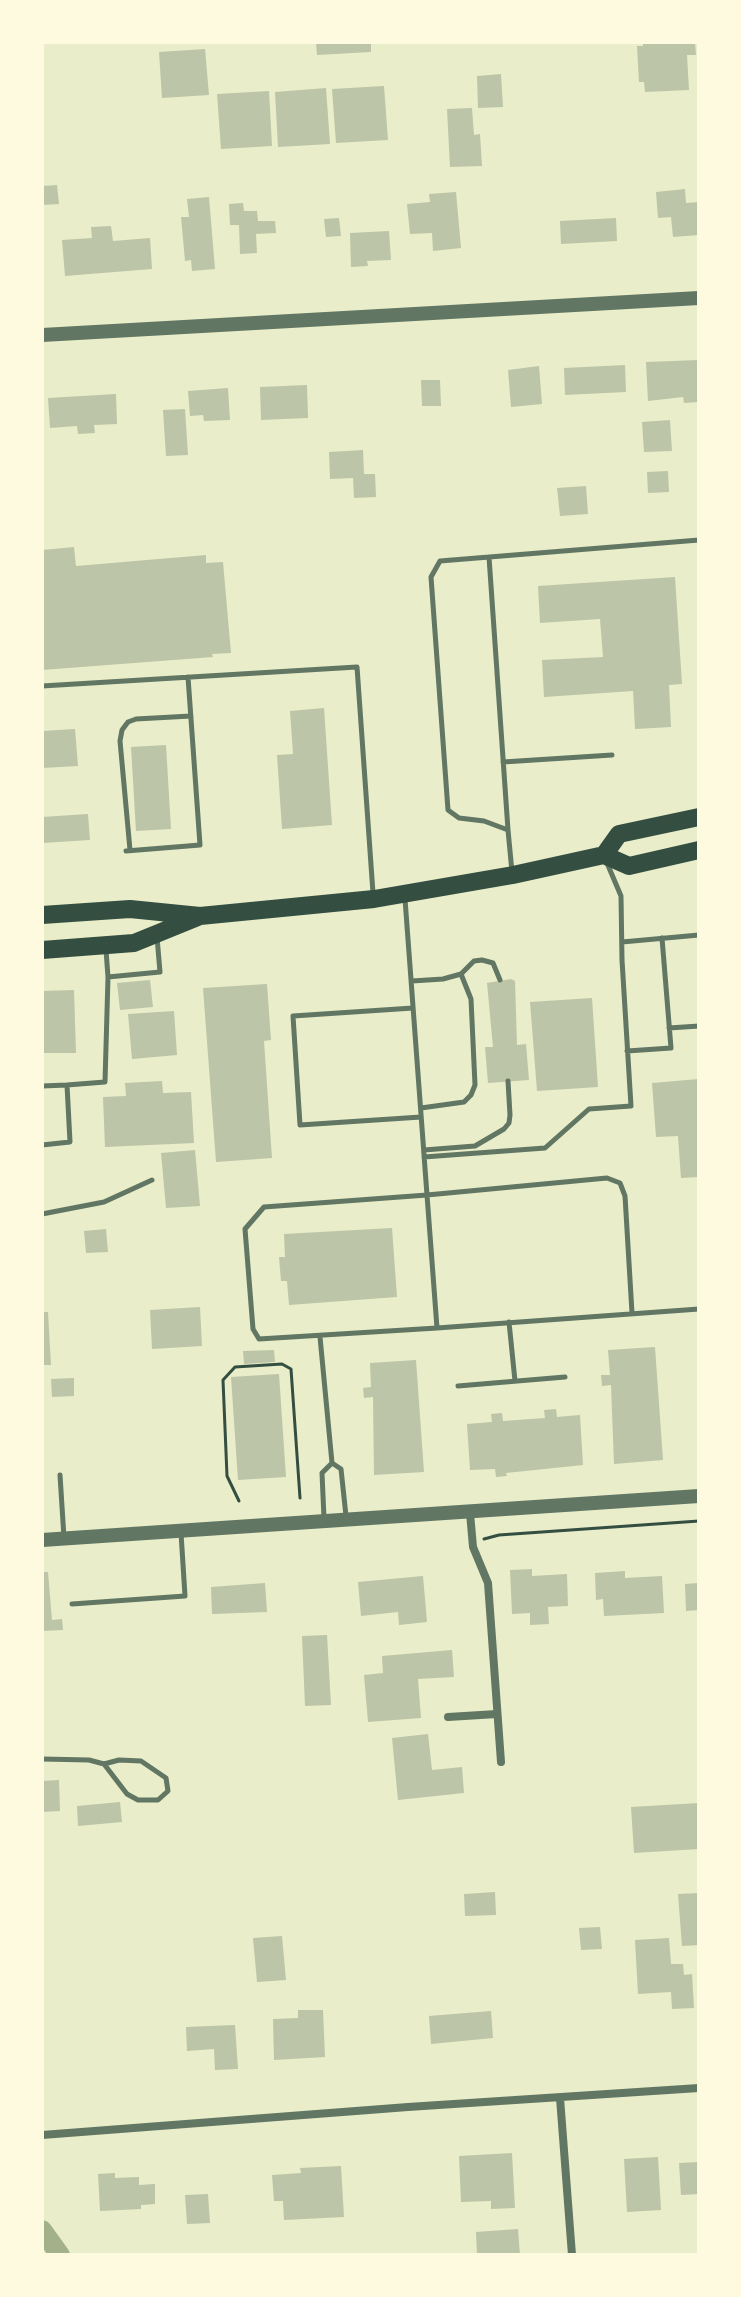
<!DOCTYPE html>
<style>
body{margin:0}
#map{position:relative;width:741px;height:2297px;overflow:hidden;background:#e9edc9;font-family:"DejaVu Sans",sans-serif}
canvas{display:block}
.frame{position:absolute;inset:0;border:44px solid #fefae0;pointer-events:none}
</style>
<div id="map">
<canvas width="741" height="2297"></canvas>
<div class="frame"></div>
</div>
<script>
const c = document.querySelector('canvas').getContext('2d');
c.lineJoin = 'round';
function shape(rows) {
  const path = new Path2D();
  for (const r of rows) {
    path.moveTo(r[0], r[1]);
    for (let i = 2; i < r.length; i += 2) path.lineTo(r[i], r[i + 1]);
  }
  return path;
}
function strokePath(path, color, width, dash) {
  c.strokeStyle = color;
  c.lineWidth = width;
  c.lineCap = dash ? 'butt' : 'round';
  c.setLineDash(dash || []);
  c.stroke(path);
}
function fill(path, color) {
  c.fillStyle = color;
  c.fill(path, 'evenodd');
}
strokePath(shape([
 [42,2230,60,2255]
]), '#a3b18a', 20);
fill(shape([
 [316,42,371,42,371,52,317,55],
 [643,42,695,42,696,55,687,55,689,90,645,92,644,82,639,82,637,46,643,46],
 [205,49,209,95,162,98,159,52],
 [501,74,503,107,478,108,477,76],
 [384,86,388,140,336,143,332,89],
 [326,88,330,144,278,147,275,92],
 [269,91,272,146,221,149,217,94],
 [472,108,474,135,480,134,482,166,450,167,447,109],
 [57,185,59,204,42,205,42,186],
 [685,189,686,203,699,202,699,235,673,237,671,217,658,218,656,192],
 [456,192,461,248,433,251,432,233,410,234,407,204,430,202,429,194],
 [209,197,215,269,192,271,191,260,185,261,181,217,189,217,187,199],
 [243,203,244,211,257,211,258,221,275,221,276,233,256,234,257,253,240,254,239,225,230,225,229,204],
 [339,218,341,236,326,237,324,219],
 [616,218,617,241,561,244,560,221],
 [111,226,113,241,150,238,152,269,65,276,62,240,92,238,91,227],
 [389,231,391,260,367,261,368,266,351,267,350,233],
 [699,360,699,402,684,403,683,397,648,401,646,362],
 [625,365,626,392,565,395,564,368],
 [539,366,542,404,511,407,508,370],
 [421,380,440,380,441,406,422,406],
 [307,385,308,418,261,420,260,387],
 [228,388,230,420,204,421,203,415,190,416,188,391],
 [116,394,117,424,94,425,95,433,78,434,77,426,50,428,48,398],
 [185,409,188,455,166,456,163,410],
 [670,420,672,451,644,452,642,422],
 [363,450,364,474,375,474,376,497,354,498,353,478,330,479,329,452],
 [668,471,669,492,648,493,647,472],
 [586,486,588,514,560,516,557,488],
 [74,547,76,566,206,555,206,563,223,562,231,653,212,654,213,657,42,670,42,550],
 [675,577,682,684,669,685,671,727,635,729,633,691,544,697,542,660,603,657,600,619,540,623,538,586],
 [324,708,332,825,282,829,277,755,293,754,290,711],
 [75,729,78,766,42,768,42,731],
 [166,745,171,829,136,831,131,747],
 [88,814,90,840,42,843,42,817],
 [511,979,515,981,517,1045,526,1044,529,1080,488,1083,485,1047,493,1047,487,983],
 [150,980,153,1007,120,1010,117,983],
 [267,984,271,1040,264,1041,272,1158,216,1162,203,988],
 [74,990,76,1053,42,1053,42,991],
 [592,998,598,1087,537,1091,530,1002],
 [174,1011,177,1055,132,1059,128,1014],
 [699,1079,699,1177,681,1178,678,1136,656,1137,652,1083],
 [162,1081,163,1093,191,1092,194,1143,105,1147,103,1097,126,1096,125,1083],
 [195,1150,200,1206,166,1208,161,1153],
 [392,1228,397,1297,289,1305,287,1281,281,1281,279,1257,285,1257,284,1234],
 [106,1229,108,1252,86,1253,84,1231],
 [200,1307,202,1346,152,1349,150,1310],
 [42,1312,48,1312,51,1365,42,1365],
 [655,1347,663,1460,614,1464,611,1385,602,1386,601,1375,610,1375,608,1350],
 [274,1350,275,1362,244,1364,243,1351],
 [416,1360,424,1472,374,1475,373,1397,364,1398,363,1388,371,1387,370,1363],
 [279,1374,286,1477,238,1480,231,1377],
 [74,1378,74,1396,52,1397,51,1379],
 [556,1409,557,1417,580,1415,583,1465,506,1473,507,1476,496,1477,495,1469,470,1470,467,1424,492,1422,491,1414,502,1413,503,1421,545,1418,544,1410],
 [532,1569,532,1576,567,1574,568,1606,548,1607,549,1624,530,1625,530,1613,512,1614,510,1570],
 [625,1571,625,1578,662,1576,664,1613,604,1616,603,1599,596,1600,595,1573],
 [42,1572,48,1572,52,1620,62,1619,63,1630,42,1631],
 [423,1576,427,1622,399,1625,398,1612,361,1616,358,1582],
 [265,1583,267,1612,212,1614,211,1587],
 [699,1583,699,1610,686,1611,685,1584],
 [327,1635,331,1705,305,1706,302,1636],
 [452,1650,454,1677,418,1679,421,1718,368,1722,364,1675,383,1673,382,1656],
 [428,1734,432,1770,462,1767,464,1793,398,1800,392,1738],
 [59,1780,60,1811,42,1812,42,1781],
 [120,1802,122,1822,78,1826,77,1806],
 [699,1803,699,1849,634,1853,631,1807],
 [495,1892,496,1915,465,1916,464,1894],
 [699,1893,699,1945,682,1946,678,1894],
 [600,1927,602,1949,581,1950,579,1928],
 [282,1936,286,1980,257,1982,253,1938],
 [669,1938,671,1964,683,1964,684,1975,692,1974,694,2008,672,2009,671,1992,638,1994,635,1940],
 [298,2010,323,2010,325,2057,274,2060,273,2019,298,2018],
 [491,2011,493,2038,431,2044,429,2016],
 [235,2025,238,2069,215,2070,214,2049,187,2051,186,2027],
 [512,2153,515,2208,491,2209,491,2201,461,2202,459,2156],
 [658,2157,661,2210,627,2212,624,2159],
 [699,2162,699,2194,681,2195,679,2163],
 [341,2166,344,2217,284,2220,283,2201,274,2201,272,2175,301,2173,300,2168],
 [115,2173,115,2178,139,2177,139,2185,155,2184,155,2204,141,2205,141,2209,100,2211,98,2174],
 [208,2194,210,2223,187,2224,185,2195],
 [518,2229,520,2255,477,2255,476,2232]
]), '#bcc5a7');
strokePath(shape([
 [239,1501,227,1476,223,1380,235,1367,282,1364,291,1369,300,1498],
 [484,1539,499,1535,699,1521]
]), '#344e41', 3);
strokePath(shape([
 [489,557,508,830],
 [42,686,357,667,373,893],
 [503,762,612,755],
 [130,850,120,741,122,730,128,722,136,719,191,716],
 [126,851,200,845,188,677],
 [512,872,508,830,484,821,459,818,448,810,431,577,440,561,699,540],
 [405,899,427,1195,437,1328,259,1339,253,1329,245,1229,264,1207,427,1195,607,1178,620,1183,625,1196,632,1313],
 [622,942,699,935],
 [108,977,160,972,157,937],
 [412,981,443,979,461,974,474,961,482,960,493,963,500,980],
 [413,1008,293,1016,300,1125,421,1117],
 [669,1028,699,1026],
 [627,1051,671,1048,662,938],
 [67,1085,105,1082,108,977,106,950],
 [42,1086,67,1085,70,1142,42,1145],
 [421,1108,464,1102,471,1095,475,1085,471,999,461,974],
 [424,1150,475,1146,504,1129,509,1123,510,1115,508,1081],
 [424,1157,545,1148,589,1109,631,1106,622,960,621,896,607,863],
 [42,1214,104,1202,152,1180],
 [509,1322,515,1381],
 [437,1328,699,1309],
 [320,1337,332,1463,322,1473,324,1518],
 [458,1386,565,1377],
 [332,1463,341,1469,346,1516],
 [60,1475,64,1538],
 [72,1604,185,1596,181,1533],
 [42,1759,89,1760,104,1764,119,1760,141,1761,166,1778,168,1791,158,1800,138,1800,127,1794,104,1764]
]), '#617663', 5);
strokePath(shape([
 [470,1513,473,1547,488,1583,501,1762],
 [448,1717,497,1714],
 [560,2098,572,2255],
 [42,2135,408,2107,699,2088]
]), '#617663', 8);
strokePath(shape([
 [42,335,699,298],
 [42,1540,699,1496]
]), '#617663', 14);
strokePath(shape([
 [604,855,619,834,699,817],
 [42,915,130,909,200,916,374,899,513,875,604,855,629,866,699,850],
 [42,950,134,943,198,917]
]), '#344e41', 18);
</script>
